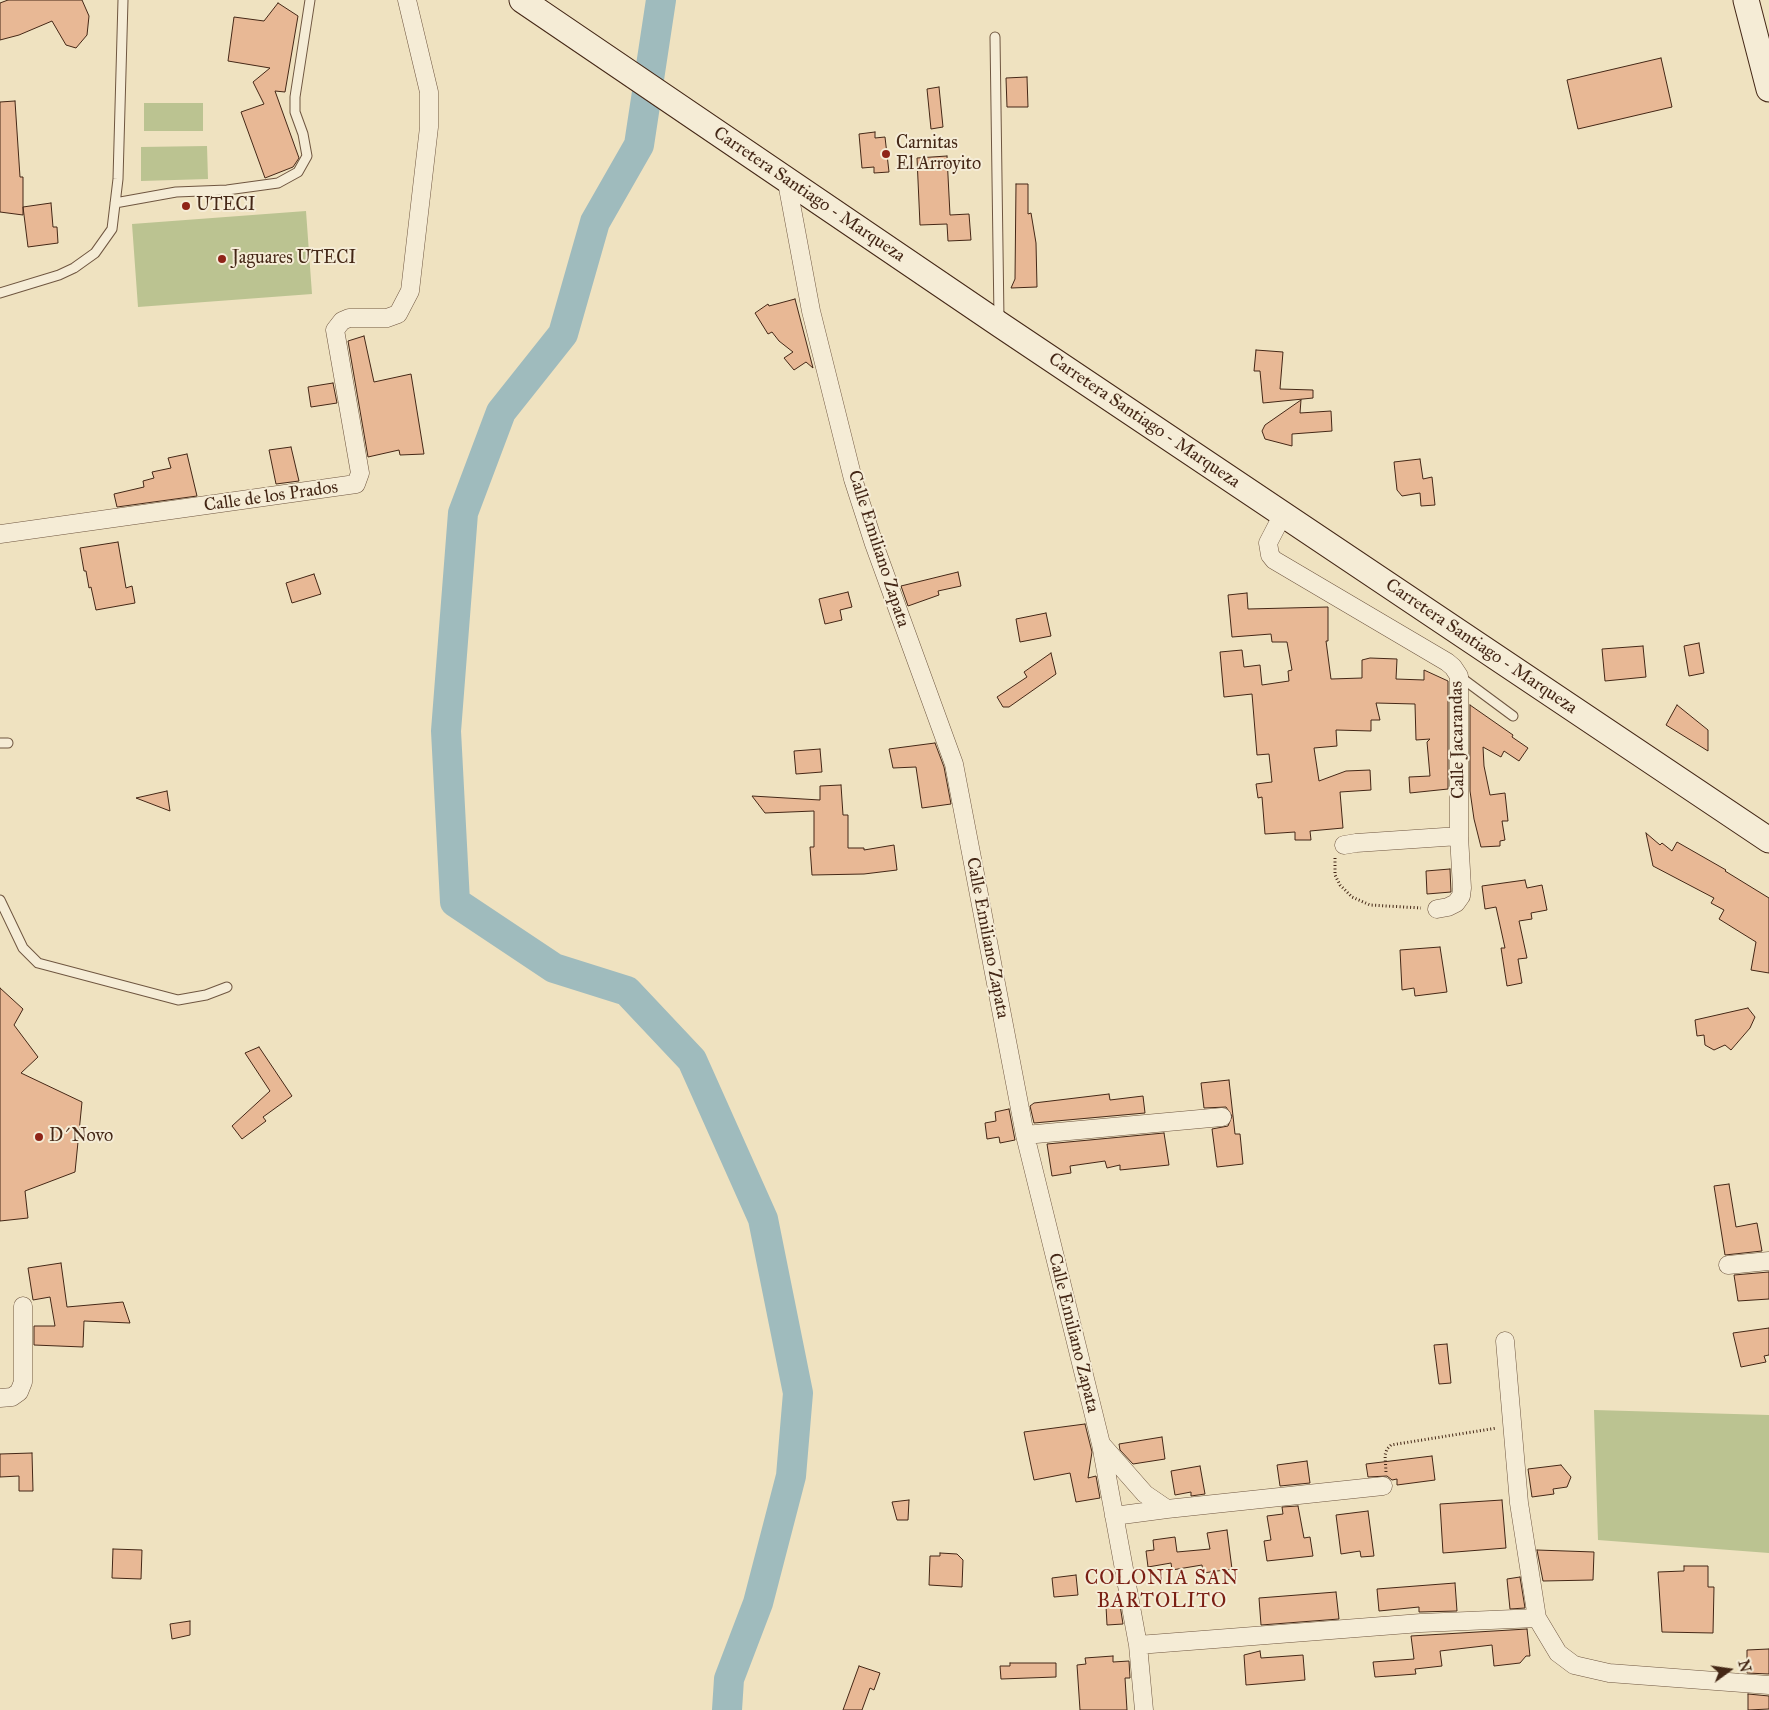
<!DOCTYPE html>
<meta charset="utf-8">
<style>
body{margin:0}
#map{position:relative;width:1769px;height:1710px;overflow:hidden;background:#efe2c0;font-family:"IM FELL Great Primer",serif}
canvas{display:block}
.north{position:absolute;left:1704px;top:1645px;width:50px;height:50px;-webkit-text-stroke:4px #f5ecd6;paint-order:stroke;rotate:76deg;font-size:14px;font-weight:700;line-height:20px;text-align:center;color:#442716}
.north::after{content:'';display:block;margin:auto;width:18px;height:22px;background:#442716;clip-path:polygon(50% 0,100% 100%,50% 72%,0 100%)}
</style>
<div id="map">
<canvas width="1769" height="1710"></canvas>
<div class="north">N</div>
</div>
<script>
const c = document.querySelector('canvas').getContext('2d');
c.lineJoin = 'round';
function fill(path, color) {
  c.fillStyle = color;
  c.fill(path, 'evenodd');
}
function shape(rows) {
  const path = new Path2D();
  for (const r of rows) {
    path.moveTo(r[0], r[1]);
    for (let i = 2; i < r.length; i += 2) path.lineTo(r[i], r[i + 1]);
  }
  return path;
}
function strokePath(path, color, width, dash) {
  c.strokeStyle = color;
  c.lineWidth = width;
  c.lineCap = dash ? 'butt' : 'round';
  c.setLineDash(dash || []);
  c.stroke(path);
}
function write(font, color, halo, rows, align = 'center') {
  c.font = font + ' "IM FELL Great Primer",serif';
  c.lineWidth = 4;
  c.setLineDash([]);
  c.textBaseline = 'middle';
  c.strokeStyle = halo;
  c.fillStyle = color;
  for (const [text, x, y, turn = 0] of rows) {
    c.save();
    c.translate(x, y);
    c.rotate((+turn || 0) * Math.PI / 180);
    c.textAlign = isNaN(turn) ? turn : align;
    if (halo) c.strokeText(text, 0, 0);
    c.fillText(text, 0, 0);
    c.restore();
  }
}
fill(shape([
 [144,103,203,103,203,131,144,131],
 [207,146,208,179,141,181,141,147],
 [306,211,312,294,138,307,132,224],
 [1594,1410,1769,1415,1769,1553,1598,1540]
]), '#bbc391');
strokePath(shape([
 [661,0,639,145,595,222,563,334,501,412,463,513,446,731,455,902,554,968,627,991,692,1060,763,1219,798,1393,791,1476,758,1603,729,1679,727,1710]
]), '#9fbbbd', 30);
const building = shape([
 [8,0,82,0,89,16,87,35,76,48,66,45,52,21,19,35,0,40,0,3,8,0],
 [278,3,298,16,285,92,275,91,299,158,293,167,265,178,241,112,264,104,253,82,270,68,228,61,234,17,264,21,278,3],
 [1661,58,1672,107,1578,129,1567,80,1661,58],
 [1027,77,1028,107,1007,107,1006,78,1027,77],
 [939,87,943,127,931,129,927,89,939,87],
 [15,101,20,177,23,177,23,215,0,212,0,102,15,101],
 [875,132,875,138,885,137,889,172,874,173,874,167,862,168,859,134,875,132],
 [947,156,950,215,969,214,971,240,948,241,947,224,920,225,917,158,947,156],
 [1016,184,1028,184,1028,214,1031,213,1036,243,1037,287,1011,288,1015,279,1016,184],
 [51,203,53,227,57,227,58,243,28,247,23,207,51,203],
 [795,299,813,368,806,362,794,370,784,358,793,352,779,341,772,332,768,334,755,313,768,304,769,306,795,299],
 [364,336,374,382,411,374,424,454,400,455,399,450,368,457,348,341,364,336],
 [1256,350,1283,352,1280,389,1313,390,1313,398,1263,403,1260,371,1254,371,1256,350],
 [333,383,337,403,311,407,308,387,333,383],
 [1301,400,1300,413,1331,411,1332,431,1292,434,1292,446,1265,439,1262,431,1265,425,1301,400],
 [291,447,299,481,276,484,269,450,291,447],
 [187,454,197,496,117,507,114,494,144,487,143,481,154,478,152,472,171,468,168,458,187,454],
 [1420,459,1423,479,1432,477,1435,505,1421,506,1420,493,1402,496,1397,490,1394,462,1420,459],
 [118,542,126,588,132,586,135,603,96,610,91,587,89,588,86,571,84,571,80,548,118,542],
 [958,572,961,586,938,591,939,595,908,606,901,586,958,572],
 [314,574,321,594,292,603,286,583,314,574],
 [848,592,852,607,840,610,842,620,825,624,819,599,848,592],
 [1247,593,1248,609,1328,607,1328,641,1326,641,1331,679,1362,678,1362,660,1370,658,1397,659,1396,679,1424,680,1424,670,1448,681,1448,789,1410,793,1409,777,1430,776,1427,742,1430,739,1416,740,1415,704,1376,703,1380,720,1371,720,1371,731,1336,730,1337,746,1314,748,1319,781,1346,771,1370,770,1371,790,1340,792,1343,828,1310,831,1311,840,1295,840,1295,832,1265,834,1262,797,1258,798,1256,784,1272,782,1269,754,1257,755,1252,694,1224,697,1220,652,1242,650,1244,667,1260,665,1262,685,1289,681,1288,671,1292,670,1287,642,1272,642,1271,634,1232,637,1228,595,1247,593],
 [1046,613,1051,636,1020,642,1016,619,1046,613],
 [1699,643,1704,673,1689,676,1684,646,1699,643],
 [1643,646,1646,677,1605,681,1602,649,1643,646],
 [1051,653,1056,674,1009,707,1003,707,997,697,1027,677,1024,672,1051,653],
 [1470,705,1513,735,1512,737,1528,748,1519,761,1504,751,1501,757,1483,747,1484,766,1490,795,1505,793,1508,821,1502,821,1505,840,1500,841,1500,846,1481,847,1474,819,1470,791,1470,705],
 [1677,705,1708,730,1708,751,1666,725,1677,705],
 [935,743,944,767,951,804,922,808,916,767,893,768,889,749,935,743],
 [820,749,822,772,796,774,794,751,820,749],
 [841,785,843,815,848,815,848,848,864,848,864,850,894,845,897,870,864,874,812,875,810,847,814,847,814,811,765,813,752,796,820,800,820,786,841,785],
 [167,791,170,811,136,798,167,791],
 [1646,833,1660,845,1662,843,1672,851,1677,842,1726,870,1725,871,1769,898,1769,973,1751,970,1756,942,1719,919,1724,910,1711,903,1714,898,1653,866,1646,833],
 [1450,869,1451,892,1427,894,1426,871,1450,869],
 [1525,880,1527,888,1542,885,1547,910,1531,913,1532,919,1519,921,1527,958,1518,959,1522,983,1507,986,1501,948,1505,948,1496,907,1485,909,1482,886,1525,880],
 [1440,947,1447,992,1415,996,1414,988,1402,990,1400,950,1440,947],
 [0,988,23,1009,14,1025,38,1057,21,1073,82,1102,75,1172,25,1191,28,1218,0,1221,0,988],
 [1748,1008,1755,1017,1750,1028,1731,1050,1725,1045,1714,1050,1705,1045,1704,1035,1697,1036,1695,1020,1748,1008],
 [259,1047,292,1096,263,1117,266,1121,242,1139,232,1126,270,1091,245,1053,259,1047],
 [1229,1080,1235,1134,1240,1134,1243,1164,1217,1167,1212,1129,1228,1126,1232,1116,1226,1107,1204,1108,1201,1083,1229,1080],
 [1109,1094,1110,1100,1143,1096,1145,1113,1034,1123,1030,1106,1034,1103,1109,1094],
 [1009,1109,1015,1140,1000,1143,999,1137,987,1139,985,1123,996,1121,995,1112,1009,1109],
 [1164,1133,1169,1165,1120,1170,1120,1165,1107,1168,1105,1161,1070,1166,1071,1173,1052,1176,1047,1144,1164,1133],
 [1729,1184,1736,1227,1757,1223,1762,1251,1725,1255,1714,1186,1729,1184],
 [61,1263,67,1307,123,1302,130,1323,84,1321,83,1347,34,1345,34,1326,55,1326,50,1297,33,1300,28,1268,61,1263],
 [1769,1272,1769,1299,1738,1301,1734,1275,1769,1272],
 [1769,1328,1769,1355,1764,1356,1766,1362,1741,1367,1733,1333,1769,1328],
 [1447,1344,1451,1383,1439,1384,1434,1345,1447,1344],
 [1085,1424,1092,1452,1088,1478,1096,1476,1100,1498,1076,1502,1070,1473,1034,1480,1024,1432,1085,1424],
 [1162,1437,1165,1459,1133,1464,1120,1450,1119,1444,1162,1437],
 [32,1453,33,1491,19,1491,19,1476,0,1477,0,1454,32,1453],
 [1432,1456,1435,1480,1397,1485,1397,1479,1392,1480,1387,1476,1368,1477,1366,1464,1432,1456],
 [1307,1461,1310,1483,1280,1486,1277,1465,1307,1461],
 [1561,1465,1571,1477,1567,1487,1553,1489,1554,1494,1532,1497,1528,1469,1561,1465],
 [1200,1466,1205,1494,1191,1496,1191,1492,1175,1495,1171,1471,1200,1466],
 [909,1500,908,1520,897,1520,892,1502,909,1500],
 [1502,1500,1506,1548,1443,1553,1440,1504,1502,1500],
 [1298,1506,1304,1538,1310,1537,1313,1556,1267,1561,1264,1541,1271,1540,1267,1516,1283,1514,1282,1507,1298,1506],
 [1368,1511,1374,1556,1361,1557,1360,1551,1341,1554,1336,1515,1368,1511],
 [1227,1530,1232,1569,1203,1573,1202,1565,1172,1570,1171,1563,1148,1567,1146,1551,1154,1550,1153,1540,1175,1537,1177,1552,1210,1549,1207,1533,1227,1530],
 [113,1549,142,1550,141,1579,112,1578,113,1549],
 [1537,1550,1594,1552,1593,1580,1543,1581,1537,1550],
 [940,1553,957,1554,963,1560,962,1587,929,1585,930,1556,940,1556,940,1553],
 [1684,1566,1708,1566,1708,1587,1714,1587,1713,1633,1662,1632,1658,1572,1684,1571,1684,1566],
 [1076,1575,1078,1595,1054,1597,1052,1578,1076,1575],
 [1520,1577,1525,1608,1510,1609,1507,1579,1520,1577],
 [1455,1583,1457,1611,1419,1612,1419,1607,1379,1611,1377,1589,1455,1583],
 [1336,1592,1339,1619,1261,1625,1259,1598,1336,1592],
 [1120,1605,1123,1624,1107,1625,1106,1606,1120,1605],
 [190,1621,190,1635,172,1639,170,1624,190,1621],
 [1527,1629,1530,1656,1526,1656,1520,1663,1494,1666,1492,1645,1440,1651,1442,1666,1415,1669,1416,1674,1375,1677,1373,1662,1414,1659,1411,1636,1527,1629],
 [1769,1649,1769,1674,1747,1673,1747,1650,1769,1649],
 [1260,1651,1261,1658,1303,1655,1305,1680,1246,1685,1244,1655,1260,1651],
 [1113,1656,1113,1662,1129,1661,1130,1678,1125,1678,1127,1710,1080,1710,1077,1665,1086,1664,1085,1658,1113,1656],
 [1010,1663,1056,1663,1056,1677,1001,1679,1000,1666,1010,1666,1010,1663],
 [859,1666,880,1673,874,1690,870,1688,862,1710,843,1710,859,1666],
 [1748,1694,1769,1696,1769,1709,1748,1710,1748,1694]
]);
fill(building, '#e8b895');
strokePath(building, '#442716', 1);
const lane = shape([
 [995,37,999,319],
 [115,203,176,192,227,190,278,183,298,172,307,156,303,134,295,112,295,97,310,0],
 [0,293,59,275,74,268,95,253,112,229,118,179,123,0],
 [1459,676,1513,716],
 [0,743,8,743],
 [0,900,23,948,38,963,178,1000,206,995,227,987]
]);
const street = shape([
 [786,177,811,311,853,479,874,544,954,764,1025,1135,1101,1444,1138,1645,1144,1710],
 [1283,514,1268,543,1270,555,1274,560,1447,662,1453,667,1459,676,1459,836,1462,888,1461,896,1456,903,1448,907,1437,909],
 [0,534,356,484,360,473,335,330,342,321,349,318,387,318,398,314,410,291,429,127,429,92,407,0],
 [1344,845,1356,843,1459,836],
 [1025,1135,1222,1117],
 [1728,1265,1769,1261],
 [1505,1341,1519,1503,1537,1618,1558,1653,1574,1665,1609,1673,1769,1685],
 [0,1398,12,1397,19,1392,23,1382,23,1306],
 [1102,1445,1145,1494,1167,1509,1383,1486],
 [1114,1516,1167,1509],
 [1138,1645,1421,1623,1537,1618]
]);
const secondary = shape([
 [522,0,999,324,1769,840],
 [1746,0,1769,89]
]);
strokePath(lane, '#6f5640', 11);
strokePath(street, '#6f5640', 19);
strokePath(secondary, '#442716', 27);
strokePath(shape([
 [1335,858,1335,875,1340,885,1352,897,1370,905,1421,908],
 [1386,1472,1385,1455,1387,1449,1391,1445,1497,1428]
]), '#442716', 3, [1, 2.5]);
strokePath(lane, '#f5ecd6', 9);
strokePath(street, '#f5ecd6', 18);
strokePath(secondary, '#f5ecd6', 25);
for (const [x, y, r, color] of [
 [886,154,5,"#8f2418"],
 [186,206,5,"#8f2418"],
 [222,259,5,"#8f2418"],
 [39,1137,5,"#8f2418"]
]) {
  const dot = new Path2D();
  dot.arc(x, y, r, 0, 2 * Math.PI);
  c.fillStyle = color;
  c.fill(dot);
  strokePath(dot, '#f5ecd6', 2);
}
write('18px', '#442716', '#f5ecd6', [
 ["Carnitas",896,144],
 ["El Arroyito",896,165],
 ["UTECI",196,206],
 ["Jaguares UTECI",232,259],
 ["D´Novo",49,1137]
], 'left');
write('18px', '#442716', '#f5ecd6', [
 ["Carretera Santiago - Marqueza",809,195,34],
 ["Carretera Santiago - Marqueza",1144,421,34],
 ["Calle de los Prados",271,497,-8],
 ["Calle Emiliano Zapata",878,549,72],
 ["Carretera Santiago - Marqueza",1481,647,34],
 ["Calle Jacarandas",1458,740,-91],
 ["Calle Emiliano Zapata",987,938,79],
 ["Calle Emiliano Zapata",1073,1333,76]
]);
c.letterSpacing = '1px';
write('20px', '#7a1f14', '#f5ecd6', [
 ["COLONIA SAN",1162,1579],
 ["BARTOLITO",1162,1602]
]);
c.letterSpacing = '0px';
</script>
